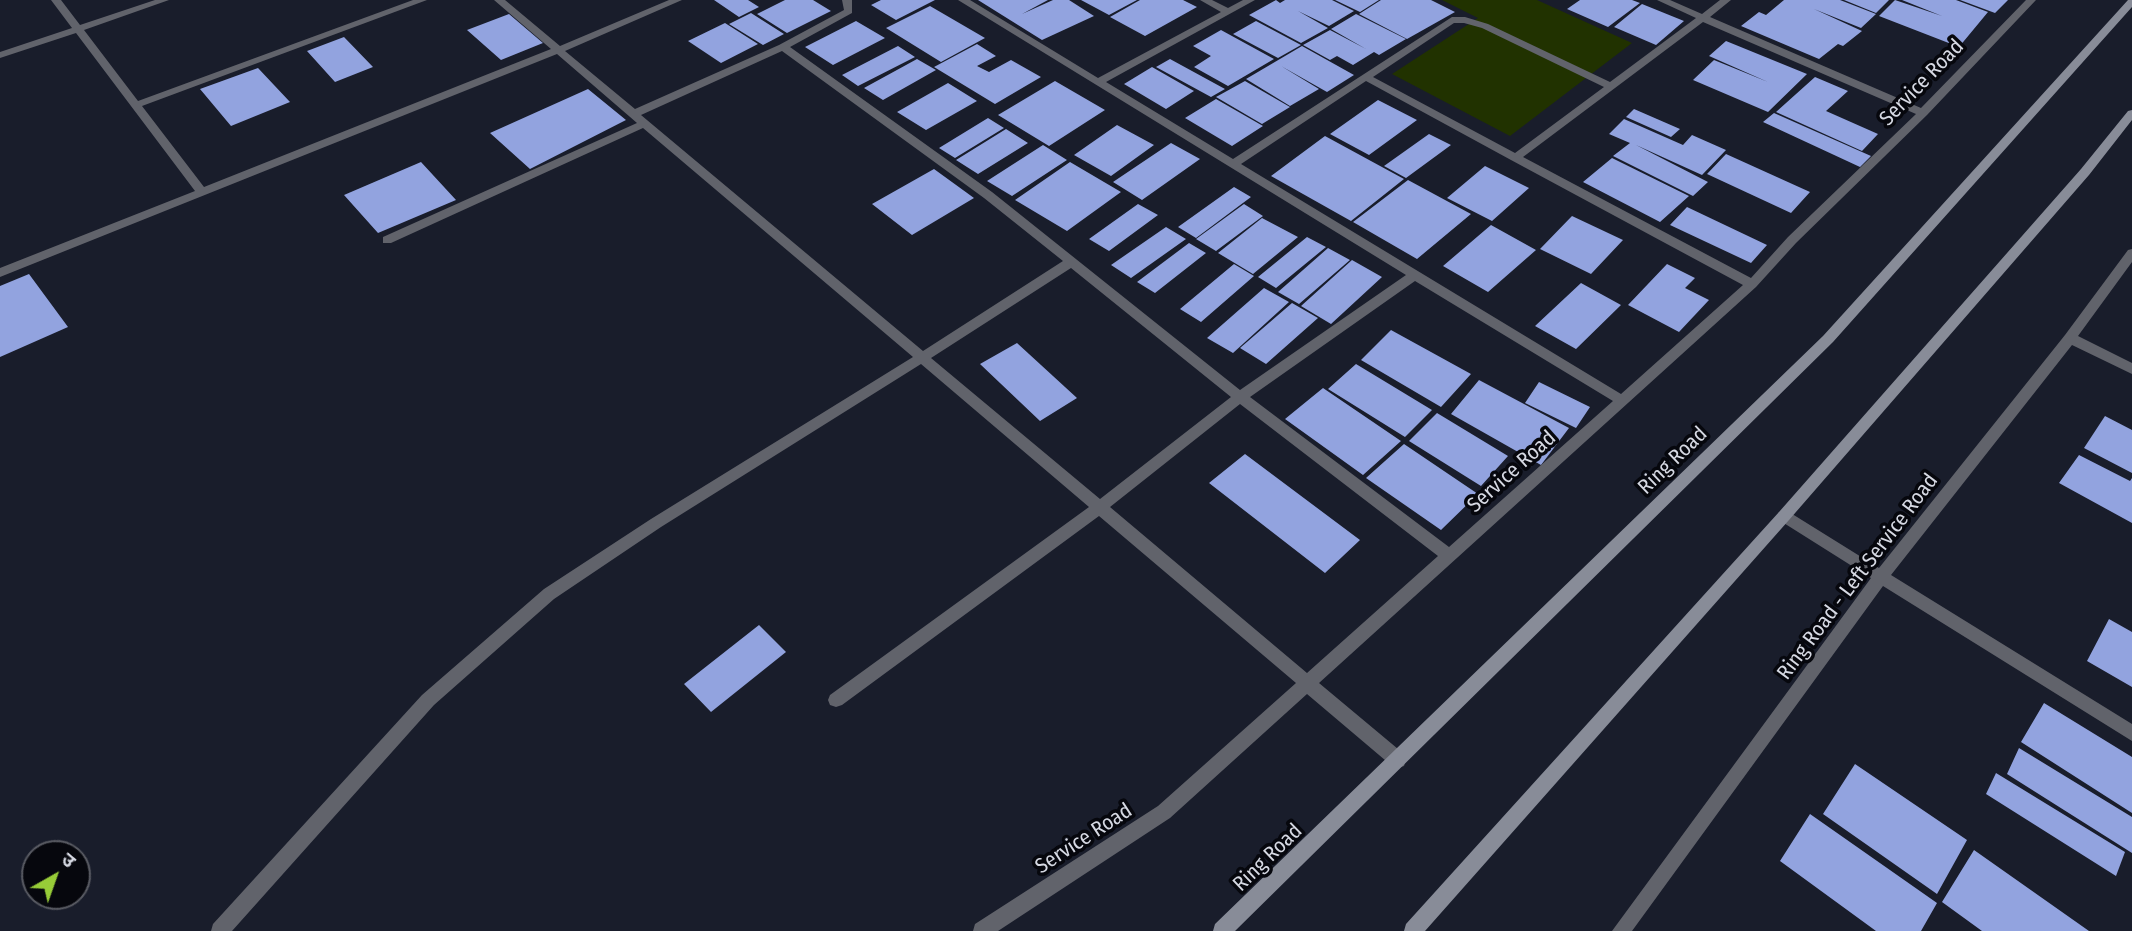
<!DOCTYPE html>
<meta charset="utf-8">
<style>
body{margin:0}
#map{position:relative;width:2132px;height:931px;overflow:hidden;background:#191d2b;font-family:"Fira Sans Condensed","Noto Sans Devanagari",sans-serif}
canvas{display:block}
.north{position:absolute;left:21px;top:840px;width:70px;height:70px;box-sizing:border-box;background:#06070d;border:2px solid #595b63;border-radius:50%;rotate:40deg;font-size:19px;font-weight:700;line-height:28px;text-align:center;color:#d6d9e3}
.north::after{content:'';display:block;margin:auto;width:24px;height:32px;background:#97cc38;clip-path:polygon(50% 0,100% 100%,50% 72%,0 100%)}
</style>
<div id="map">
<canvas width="2132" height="931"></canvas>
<div class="north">उ</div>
</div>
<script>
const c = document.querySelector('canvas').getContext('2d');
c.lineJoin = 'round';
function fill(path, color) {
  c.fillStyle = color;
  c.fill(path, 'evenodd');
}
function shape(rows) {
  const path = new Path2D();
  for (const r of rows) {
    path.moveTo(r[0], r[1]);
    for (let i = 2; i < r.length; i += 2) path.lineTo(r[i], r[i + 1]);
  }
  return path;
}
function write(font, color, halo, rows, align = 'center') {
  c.font = font + ' "Fira Sans Condensed",sans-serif';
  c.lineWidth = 7;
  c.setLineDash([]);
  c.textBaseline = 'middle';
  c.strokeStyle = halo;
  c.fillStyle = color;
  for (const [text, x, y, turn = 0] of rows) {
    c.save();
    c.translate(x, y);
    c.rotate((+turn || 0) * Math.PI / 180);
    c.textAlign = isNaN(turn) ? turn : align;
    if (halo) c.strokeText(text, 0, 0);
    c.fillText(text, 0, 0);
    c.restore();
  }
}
fill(shape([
 [1442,0,1537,0,1632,43,1510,136,1392,74,1478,18]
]), '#213200');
fill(shape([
 [714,0,748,0,759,7,739,17],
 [785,0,813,0,831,11,787,33,757,14],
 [881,0,935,0,896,20,871,5],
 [978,0,1048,0,1022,14,1053,0,1069,0,1094,16,1042,40],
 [1081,0,1137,0,1109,15],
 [1140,0,1183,0,1197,7,1145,36,1110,17],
 [1276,0,1280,3,1285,0,1332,0,1354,11,1329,26,1298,11,1328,28,1301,43,1249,15],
 [1335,0,1379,0,1360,12],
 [1381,0,1431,0,1455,12,1407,39,1359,14],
 [1580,0,1632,0,1640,3,1608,27,1567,9],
 [1784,0,1840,0,1876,14,1861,28,1814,9,1862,31,1843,46,1838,44,1819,59,1741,26,1759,12,1766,15],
 [1844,0,1889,0,1876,13],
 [1895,0,1942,16,1902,0,1956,0,1988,12,1959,47,1879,16],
 [1960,0,2008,0,1995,13],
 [1642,4,1684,21,1656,45,1614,27],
 [930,6,985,38,941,62,886,28],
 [751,13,784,34,763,45,729,24],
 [509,14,543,43,501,60,467,30],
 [1356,14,1406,39,1379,55,1374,52,1353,65,1337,56,1330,60,1303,45,1330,30,1366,49,1331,29],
 [856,21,885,38,833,65,805,47],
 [1256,21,1301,45,1278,58,1233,34],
 [725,23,758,44,721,63,688,41],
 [1221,30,1274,59,1228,86,1194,67,1211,56,1193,46],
 [344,37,373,67,335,82,307,51],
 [1726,41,1807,74,1768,112,1693,80,1714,60,1768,82,1709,56],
 [977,44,996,56,977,66,989,72,1011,60,1041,77,995,104,934,67],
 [898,46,915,57,858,86,842,75],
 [1302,46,1354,75,1327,92,1281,66,1319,89,1290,106,1246,79],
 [917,59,936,70,883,100,864,88],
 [1170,59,1225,89,1211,97,1156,67],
 [1152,67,1194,91,1166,109,1124,84],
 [258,68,290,102,231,126,200,89],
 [1815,77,1848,91,1826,111,1878,134,1862,151,1776,112],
 [1055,81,1105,110,1049,146,998,115],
 [1245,81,1290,107,1262,124,1216,97],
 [948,83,977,101,926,130,897,112],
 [588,89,626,120,530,169,490,133],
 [1216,99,1263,126,1232,146,1185,118],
 [1378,100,1417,120,1369,155,1330,134],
 [1634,109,1680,129,1671,137,1626,117],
 [1774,113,1871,156,1860,167,1763,122],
 [988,118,1004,128,955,158,939,148],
 [1624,119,1683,145,1692,135,1726,150,1702,175,1636,145,1708,182,1693,196,1613,156,1630,143,1609,134],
 [1117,125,1154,145,1111,176,1074,155],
 [1006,129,1028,143,978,174,956,160],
 [1429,134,1451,145,1406,178,1384,166],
 [1325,136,1404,179,1351,221,1271,176],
 [1171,143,1200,159,1142,200,1113,182],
 [1043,145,1067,160,1012,196,987,181],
 [1726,154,1810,192,1791,213,1707,174],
 [1612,158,1689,196,1660,222,1583,182],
 [421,162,456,200,378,233,344,195],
 [1070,162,1121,192,1067,231,1015,200],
 [1485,166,1529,188,1492,221,1447,198],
 [934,169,974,198,912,235,872,204],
 [1408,180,1471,214,1417,259,1353,222],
 [1234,187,1251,197,1196,238,1178,227],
 [1138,204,1158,215,1109,251,1089,239],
 [1244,204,1263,216,1216,251,1196,239],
 [1687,207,1767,245,1751,263,1670,225],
 [1572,216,1623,240,1591,274,1540,249],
 [1262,218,1298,237,1253,274,1218,253],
 [1491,225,1536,250,1488,292,1443,266],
 [1166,227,1186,239,1131,278,1111,265],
 [1307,237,1326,247,1276,288,1258,277],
 [1189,243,1206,253,1155,293,1137,282],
 [1328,248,1350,260,1299,304,1278,292],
 [1352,260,1382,277,1331,324,1301,306],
 [1234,264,1254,276,1201,322,1180,309],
 [1667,264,1695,278,1685,288,1709,300,1679,332,1628,305],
 [29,274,68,327,0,357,0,286],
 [1581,283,1621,305,1576,349,1535,326],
 [1264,288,1289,302,1233,353,1207,338],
 [1292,303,1318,318,1266,364,1240,348],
 [1391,330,1471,374,1441,407,1361,360],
 [1017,343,1077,398,1040,421,980,364],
 [1356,364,1432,410,1405,437,1328,389],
 [1479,380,1569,428,1541,465,1451,414],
 [1539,382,1590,407,1576,428,1525,403],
 [1323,388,1401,441,1363,475,1285,419],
 [1437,413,1508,456,1481,486,1409,441],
 [2105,416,2132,430,2132,473,2084,448],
 [1404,444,1478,494,1441,530,1366,478],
 [1245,454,1360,540,1325,573,1209,483],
 [2079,455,2130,481,2132,478,2132,523,2059,483],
 [2109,619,2132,632,2132,687,2087,661],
 [759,625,786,652,711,712,684,684],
 [2044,703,2132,757,2132,813,2021,742],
 [2019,748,2132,817,2132,853,2007,774],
 [1855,764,1967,840,1937,894,1823,814],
 [1996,773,2125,852,2116,876,1986,794],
 [1810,814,1937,903,1921,931,1876,931,1780,861],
 [1974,850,2089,931,1982,931,1942,902]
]), '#92a3df');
fill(shape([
 [51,0,61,0,80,25,155,0,169,0,84,30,138,101,413,0,427,0,142,106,204,187,551,49,494,0,505,0,560,46,669,0,682,0,565,51,635,109,779,45,844,10,842,0,852,0,852,13,790,47,992,192,1240,390,1406,275,958,0,970,0,1098,78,1221,12,1200,0,1212,0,1228,8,1243,0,1255,0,1106,82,1233,159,1452,17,1465,17,1488,24,1610,82,1696,18,1657,0,1670,0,1702,14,1720,0,1731,0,1710,17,1921,108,2026,0,2036,0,1927,115,1796,243,1756,287,1319,683,1404,754,1406,760,1404,766,1398,768,1392,766,1307,694,1170,818,998,931,973,931,975,924,1158,806,1296,683,1099,516,842,705,836,707,830,705,828,700,830,695,1089,507,921,364,661,527,554,599,434,705,232,931,211,931,213,924,422,695,544,589,651,519,913,357,643,128,391,243,383,243,383,237,637,123,557,54,0,277,0,268,195,191,76,33,0,58,0,52,72,28,51,0],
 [1703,22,1916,114,1788,237,1751,278,1523,157,1703,22],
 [1454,23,1464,23,1482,28,1604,87,1515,153,1373,77,1454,23],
 [782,51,984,198,1063,261,923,351,641,115,782,51],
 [1366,81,1511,160,1743,285,1621,394,1241,164,1366,81],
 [1071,268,1231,397,1100,499,931,358,1071,268],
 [1415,281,1613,401,1449,547,1250,397,1415,281],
 [1240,404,1438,556,1307,673,1110,507,1240,404],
 [2132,249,2132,262,2078,336,2132,363,2132,374,2072,345,1891,575,2132,724,2132,741,1883,586,1632,931,1612,931,1871,578,1779,520,1777,516,1779,512,1789,512,1879,568,2065,335,2128,250,2132,249]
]), '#61636b');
fill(shape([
 [2128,0,2132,0,2132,7,1833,342,1235,931,1213,931,1215,924,1823,336,2128,0],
 [2132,110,2132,120,2089,175,1789,520,1425,931,1404,931,1406,924,1779,512,2081,169,2128,111,2132,110]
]), '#888c98');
write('21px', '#d6d9e3', '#06070d', [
 ["Service Road",1922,83,-46],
 ["Ring Road",1673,461,-44],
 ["Service Road",1512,472,-42],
 ["Ring Road - Left Service Road",1858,577,-53],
 ["Service Road",1084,839,-33],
 ["Ring Road",1268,858,-44]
]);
</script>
